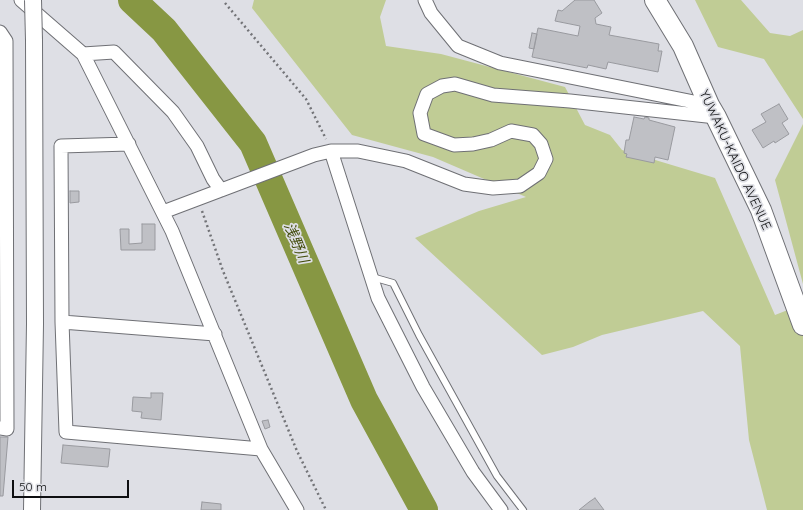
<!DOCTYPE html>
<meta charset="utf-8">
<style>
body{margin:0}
#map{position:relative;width:803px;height:510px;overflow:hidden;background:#dedfe5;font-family:Quicksand,sans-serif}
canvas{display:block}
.scale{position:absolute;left:12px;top:480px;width:117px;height:18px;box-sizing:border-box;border:2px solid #0e0f11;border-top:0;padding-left:5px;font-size:12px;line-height:14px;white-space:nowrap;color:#0e0f11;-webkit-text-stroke:3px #dedfe5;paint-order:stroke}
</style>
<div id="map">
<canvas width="803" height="510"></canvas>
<div class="scale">50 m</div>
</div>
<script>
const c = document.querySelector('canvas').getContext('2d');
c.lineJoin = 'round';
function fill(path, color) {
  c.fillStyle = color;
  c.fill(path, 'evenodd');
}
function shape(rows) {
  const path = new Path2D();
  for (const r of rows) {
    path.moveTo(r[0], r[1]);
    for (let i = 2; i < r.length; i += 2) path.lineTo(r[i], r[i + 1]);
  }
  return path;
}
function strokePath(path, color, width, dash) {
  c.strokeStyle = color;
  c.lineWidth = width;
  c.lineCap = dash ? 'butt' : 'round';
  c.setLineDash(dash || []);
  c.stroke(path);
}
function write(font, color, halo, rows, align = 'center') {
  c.font = font + ' Quicksand,"Noto Sans JP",sans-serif';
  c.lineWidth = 3.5;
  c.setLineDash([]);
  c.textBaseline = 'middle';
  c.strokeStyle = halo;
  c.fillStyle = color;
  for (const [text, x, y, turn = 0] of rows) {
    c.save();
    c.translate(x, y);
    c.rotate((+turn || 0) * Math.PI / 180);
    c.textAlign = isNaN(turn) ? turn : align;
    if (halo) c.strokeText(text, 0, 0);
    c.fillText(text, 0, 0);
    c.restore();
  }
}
fill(shape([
 [254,0,386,0,380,17,386,46,441,54,565,87,585,125,610,135,622,150,715,178,775,315,803,304,803,510,767,510,749,440,740,346,703,311,602,335,573,347,542,355,415,238,479,211,526,197,433,157,352,135,252,8],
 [695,0,741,0,770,33,790,36,803,30,803,119,764,59,718,47],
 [803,124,803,284,775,180]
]), '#c0cc95');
strokePath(shape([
 [132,0,164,30,253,143,364,400,424,510]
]), '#879743', 28);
const building = shape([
 [575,0,594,0,602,13,595,18,596,24,611,27,609,35,659,44,658,51,662,51,658,72,608,62,606,69,588,65,587,68,532,57,538,28,578,36,580,26,555,21,558,10,562,11,575,0],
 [532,33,537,34,534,49,529,48,532,33],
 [779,104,788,119,782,123,789,134,775,143,774,141,763,148,752,130,766,122,761,114,779,104],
 [634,117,644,119,645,117,649,118,649,120,675,127,668,160,655,157,654,163,626,157,627,154,624,153,626,140,629,140,634,117],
 [70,191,79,191,79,202,70,203,70,191],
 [142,224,155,224,155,250,121,250,120,229,129,229,129,244,142,243,142,224],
 [151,393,163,393,161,420,141,418,142,412,132,411,133,397,151,398,151,393],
 [268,420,270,427,265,429,262,421,268,420],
 [0,437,8,437,3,496,0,496,0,437],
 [63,445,110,449,108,467,61,463,63,445],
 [595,498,604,510,579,510,589,502,595,498],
 [202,502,221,504,221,510,201,510,202,502]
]);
fill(building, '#bfc0c5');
strokePath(building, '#999a9f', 1);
const service = shape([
 [372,277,393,283,419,335,497,476,523,510]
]);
const minor = shape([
 [21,0,83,54,172,231,261,449,297,510],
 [425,0,431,13,458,46,500,63,709,105],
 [0,32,6,41,7,429,0,428],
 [83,54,114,52,173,112,197,146,213,179,221,190],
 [129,144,61,146,62,322,66,432,261,449],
 [331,151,378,298,423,387,473,472,501,510],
 [163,212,314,155,331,151,358,151,406,161,464,184,493,188,520,186,539,173,546,159,541,144,533,135,511,131,491,140,473,144,454,145,424,134,420,113,427,94,442,86,455,84,493,95,570,101,716,117],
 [62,322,215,334]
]);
const tertiary = shape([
 [32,510,35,324,34,40]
]);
const primary = shape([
 [655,0,683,46,709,105,716,117,761,210,803,325]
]);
strokePath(service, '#6f7075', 8);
strokePath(minor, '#6f7075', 15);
strokePath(tertiary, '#6f7075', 18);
strokePath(primary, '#6f7075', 22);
strokePath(shape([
 [225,3,306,99,326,139],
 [202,211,223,271,297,451,326,510]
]), '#737478', 2.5, [2, 3]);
strokePath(service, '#fff', 6);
strokePath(minor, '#fff', 13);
strokePath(tertiary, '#fff', 16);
strokePath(primary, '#fff', 20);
const tertiaryBridge = shape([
 [33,0,34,40]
]);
strokePath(tertiaryBridge, '#6f7075', 18, []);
strokePath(tertiaryBridge, '#fff', 16);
write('13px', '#0e0f11', '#dedfe5', [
 ["YUWAKU-KAIDO AVENUE",735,160,65]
]);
write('italic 14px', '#424c0c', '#dedfe5', [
 ["浅野川",296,243,67]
]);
</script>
